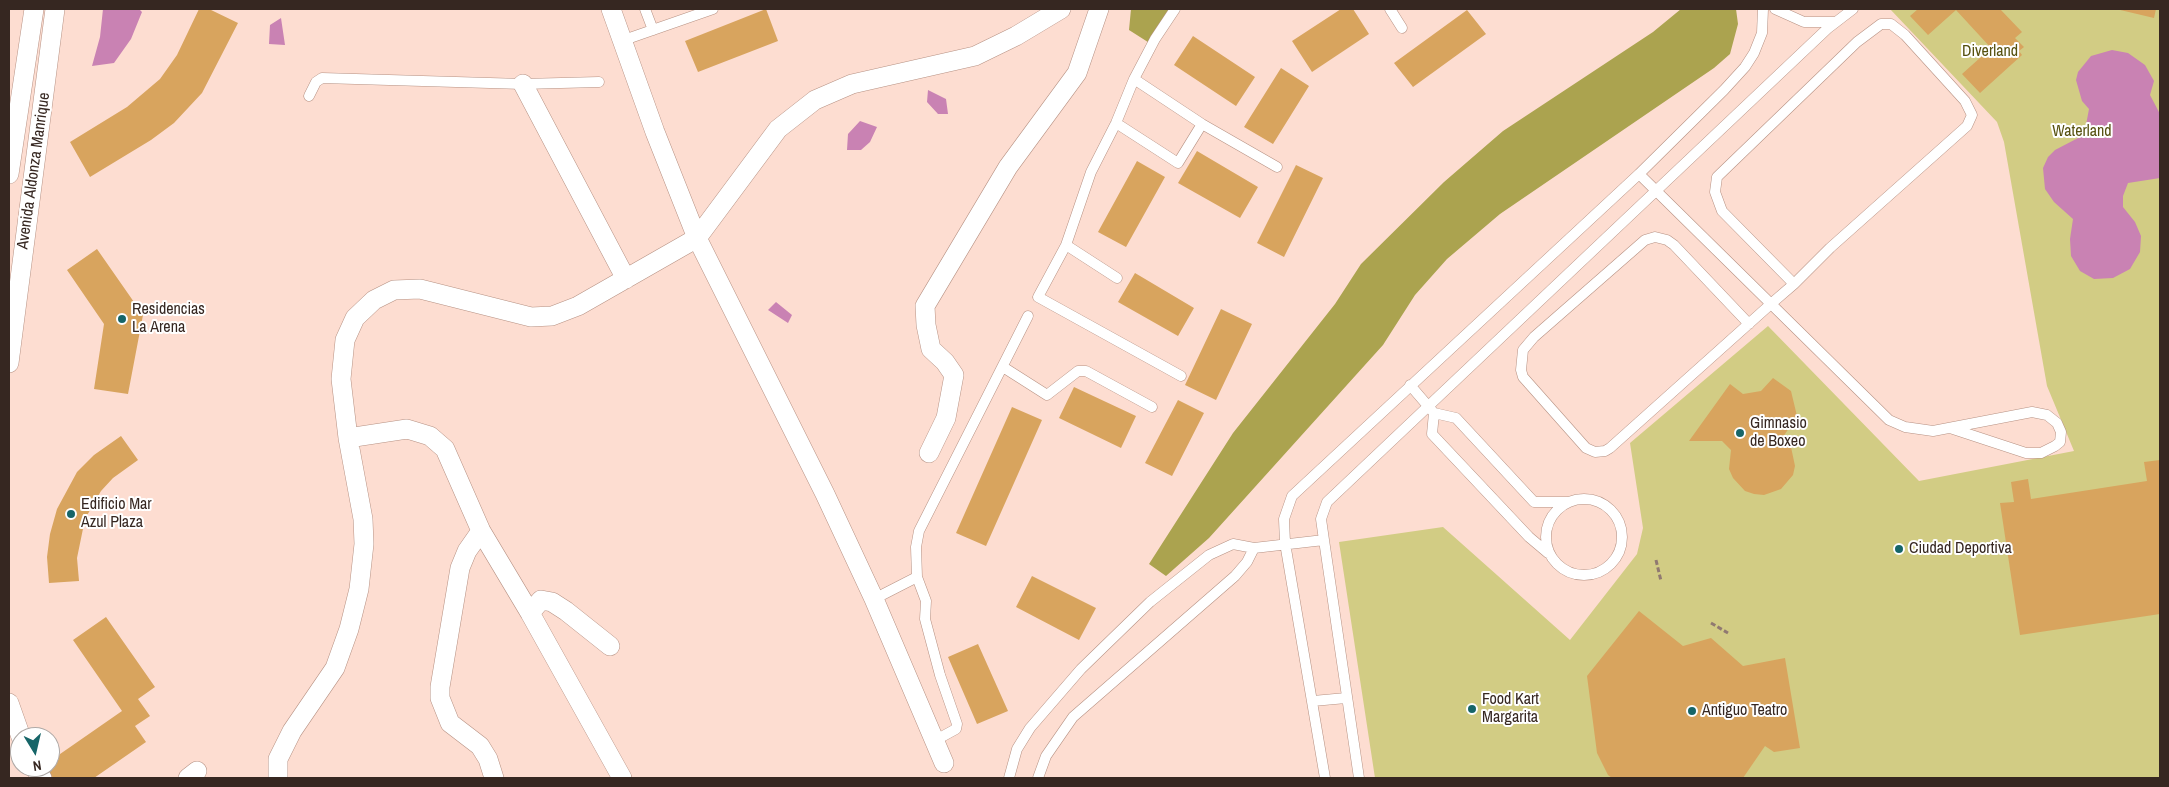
<!DOCTYPE html>
<style>
body{margin:0}
#map{position:relative;width:2169px;height:787px;overflow:hidden;background:#fdddd1;font-family:"Archivo Narrow",sans-serif}
canvas{display:block}
.frame{position:absolute;inset:0;border:10px solid #362721;pointer-events:none}
.north{position:absolute;left:10px;top:727px;width:50px;height:50px;box-sizing:border-box;background:#fff;border:1px solid #afa9a6;border-radius:50%;rotate:171deg;font-size:14px;font-weight:700;line-height:20px;text-align:center;color:#362721}
.north::after{content:'';display:block;margin:auto;width:18px;height:22px;background:#166568;clip-path:polygon(50% 0,100% 100%,50% 72%,0 100%)}
</style>
<div id="map">
<canvas width="2169" height="787"></canvas>
<div class="frame"></div>
<div class="north">N</div>
</div>
<script>
const c = document.querySelector('canvas').getContext('2d');
c.lineJoin = 'round';
function fill(path, color) {
  c.fillStyle = color;
  c.fill(path, 'evenodd');
}
function shape(rows) {
  const path = new Path2D();
  for (const r of rows) {
    if (r.length === 3) {
      path.moveTo(r[0] + r[2], r[1]);
      path.arc(r[0], r[1], r[2], 0, 2 * Math.PI);
      continue;
    }
    path.moveTo(r[0], r[1]);
    for (let i = 2; i < r.length; i += 2) path.lineTo(r[i], r[i + 1]);
  }
  return path;
}
function strokePath(path, color, width, dash) {
  c.strokeStyle = color;
  c.lineWidth = width;
  c.lineCap = dash ? 'butt' : 'round';
  c.setLineDash(dash || []);
  c.stroke(path);
}
function write(font, color, halo, rows, align = 'center') {
  c.font = font + ' "Archivo Narrow",sans-serif';
  c.lineWidth = 4;
  c.setLineDash([]);
  c.textBaseline = 'middle';
  c.strokeStyle = halo;
  c.fillStyle = color;
  for (const [text, x, y, turn = 0] of rows) {
    c.save();
    c.translate(x, y);
    c.rotate((+turn || 0) * Math.PI / 180);
    c.textAlign = isNaN(turn) ? turn : align;
    if (halo) c.strokeText(text, 0, 0);
    c.fillText(text, 0, 0);
    c.restore();
  }
}
fill(shape([
 [1890,9,2160,9,2160,778,1375,778,1339,542,1443,527,1570,640,1637,554,1643,528,1630,443,1768,326,1919,481,2074,451,2047,386,2004,142,1997,122]
]), '#d2cc84');
fill(shape([
 [1131,9,1176,9,1151,44,1129,30],
 [1681,9,1736,9,1738,24,1730,54,1714,68,1500,214,1447,259,1415,295,1383,345,1209,538,1166,576,1149,564,1233,433,1335,304,1361,264,1444,182,1503,131,1653,32]
]), '#aba34f');
fill(shape([
 [103,9,139,9,142,12,131,39,114,63,92,66,100,37],
 [281,18,285,45,269,44,270,25],
 [2112,50,2128,53,2145,65,2154,81,2150,95,2160,114,2160,178,2128,183,2123,196,2123,207,2135,222,2141,236,2140,252,2130,269,2113,278,2094,279,2080,271,2071,256,2070,239,2073,219,2054,202,2045,189,2043,168,2048,157,2055,150,2080,137,2086,125,2089,109,2082,101,2076,80,2078,72,2091,56],
 [928,90,946,99,948,114,938,114,927,102],
 [860,121,877,127,870,142,861,150,847,150,848,134],
 [776,302,792,315,788,323,768,310]
]), '#c982b3');
fill(shape([
 [199,9,209,9,238,23,202,93,174,123,151,140,90,177,70,142,127,107,160,79,177,55],
 [766,9,778,41,698,72,685,41],
 [1341,9,1353,9,1369,34,1312,72,1292,41],
 [1918,9,2000,9,2022,32,2015,38,2024,47,2019,51,2022,55,1980,93,1962,74,1991,48,1956,10,1928,35,1910,16],
 [2116,9,2156,9,2154,18],
 [1467,10,1486,34,1413,87,1394,63],
 [1193,36,1255,77,1236,106,1174,65],
 [1281,68,1309,86,1273,144,1244,127],
 [1197,151,1258,187,1240,218,1178,183],
 [1137,161,1165,177,1126,247,1098,232],
 [1296,165,1323,178,1284,257,1257,243],
 [97,249,143,315,128,394,94,389,104,324,67,270],
 [1135,273,1194,308,1178,336,1118,302],
 [1221,309,1252,324,1216,400,1185,385],
 [1773,378,1791,391,1797,416,1783,437,1791,447,1795,466,1793,475,1781,489,1764,495,1754,494,1745,491,1733,478,1729,469,1731,450,1722,441,1689,441,1730,384,1743,394,1761,391],
 [1074,387,1136,416,1121,448,1059,418],
 [1178,400,1204,413,1172,476,1145,463],
 [1012,407,1042,420,986,546,956,533],
 [121,436,138,460,113,478,101,491,85,519,77,558,79,581,49,583,47,557,50,534,57,509,77,472,94,455],
 [2160,460,2160,614,2020,635,2000,503,2014,502,2011,482,2028,479,2031,499,2147,481,2144,462],
 [1032,576,1096,608,1079,640,1016,607],
 [1639,611,1683,646,1711,638,1743,666,1785,658,1800,748,1774,752,1765,746,1743,778,1612,778,1608,775,1597,753,1587,676],
 [106,617,155,687,138,699,150,716,135,726,146,742,94,778,53,778,46,767,50,767,50,761,122,711,73,640],
 [978,644,1008,711,977,724,948,657]
]), '#d8a45e');
const service = shape([
 [645,9,653,30],
 [1175,9,1155,39,1134,79,1116,123,1091,172,1066,245,1038,297,1181,376],
 [1390,9,1402,28],
 [1775,9,1804,22,1835,22],
 [624,40,713,9],
 [1134,79,1202,124,1277,167],
 [309,96,316,82,322,78,523,84,599,82],
 [1116,123,1178,163,1202,124],
 [1639,174,1889,420,1905,427,1933,431,2032,412,2047,415,2057,423,2061,432,2060,442,2055,446,2041,453,2026,453,1950,428],
 [1066,245,1117,278],
 [1749,324,1674,245,1667,240,1655,237,1645,240,1534,337,1523,350,1521,370,1523,377,1586,448,1595,452,1605,451,1610,448,1772,303,1794,284,1830,248,1967,126,1972,115,1965,101,1905,35,1891,24,1881,24,1857,42,1717,177,1715,192,1722,211,1794,284],
 [1003,367,1047,395,1078,371,1086,371,1152,407],
 [1410,385,1434,413,1456,418,1534,502,1567,502],
 [1434,413,1432,434,1529,537,1548,553],
 [1584,537,38],
 [874,599,917,577],
 [1313,701,1346,698],
 [934,741,956,729,957,724,940,675,925,619,926,601,917,577,916,547,919,531,1028,316],
 [1009,778,1017,749,1030,728,1081,669,1150,602,1209,555,1233,544,1254,548,1324,540],
 [1038,778,1046,756,1073,717,1235,576,1247,562,1254,548],
 [1325,778,1285,543,1284,519,1292,496,1639,174,1724,90,1745,67,1754,53,1762,33,1763,9],
 [1359,778,1324,540,1321,519,1327,502,1827,29,1853,9]
]);
const minor = shape([
 [611,9,655,132,697,238,825,494,874,599,944,763],
 [523,84,626,279],
 [9,174,34,9],
 [9,363,55,9],
 [348,438,407,429,430,436,445,449,481,531,530,613,622,778],
 [929,453,946,418,954,375,945,362,931,349,926,325,925,306,1008,167,1077,73,1099,9],
 [481,531,467,551,460,568,440,687,440,698,450,723,480,746,488,759,494,778],
 [530,613,541,600,552,602,566,611,610,646],
 [9,703,21,737],
 [34,767,42,778],
 [188,778,197,771],
 [278,778,278,759,292,731,335,668,349,629,359,589,364,544,363,519,348,438,341,379,345,340,355,318,374,300,394,290,420,289,531,317,552,316,578,306,697,238,778,129,815,100,852,84,975,56,1016,36,1061,9]
]);
strokePath(service, '#b69183', 11);
strokePath(minor, '#b69183', 20);
strokePath(shape([
 [1656,560,1661,581],
 [1711,623,1728,633]
]), '#907971', 3, [5, 2.5]);
strokePath(service, '#fff', 10);
strokePath(minor, '#fff', 19);
for (const [x, y, r, color] of [
 [122,319,5,"#166568"],
 [1740,433,5,"#166568"],
 [71,514,5,"#166568"],
 [1899,549,5,"#166568"],
 [1472,709,5,"#166568"],
 [1692,711,5,"#166568"]
]) {
  const dot = new Path2D();
  dot.arc(x, y, r, 0, 2 * Math.PI);
  c.fillStyle = color;
  c.fill(dot);
  strokePath(dot, '#fff', 2);
}
write('16px', '#56500f', '#fff', [
 ["Diverland",1990,52],
 ["Waterland",2082,132]
]);
write('16px', '#362721', '#fff', [
 ["Avenida Aldonza Manrique",34,171,-82]
]);
write('16px', '#362721', '#fff', [
 ["Residencias",132,310],
 ["La Arena",132,328],
 ["Gimnasio",1750,424],
 ["de Boxeo",1750,442],
 ["Edificio Mar",81,505],
 ["Azul Plaza",81,523],
 ["Ciudad Deportiva",1909,549],
 ["Food Kart",1482,700],
 ["Margarita",1482,718],
 ["Antiguo Teatro",1702,711]
], 'left');
</script>
